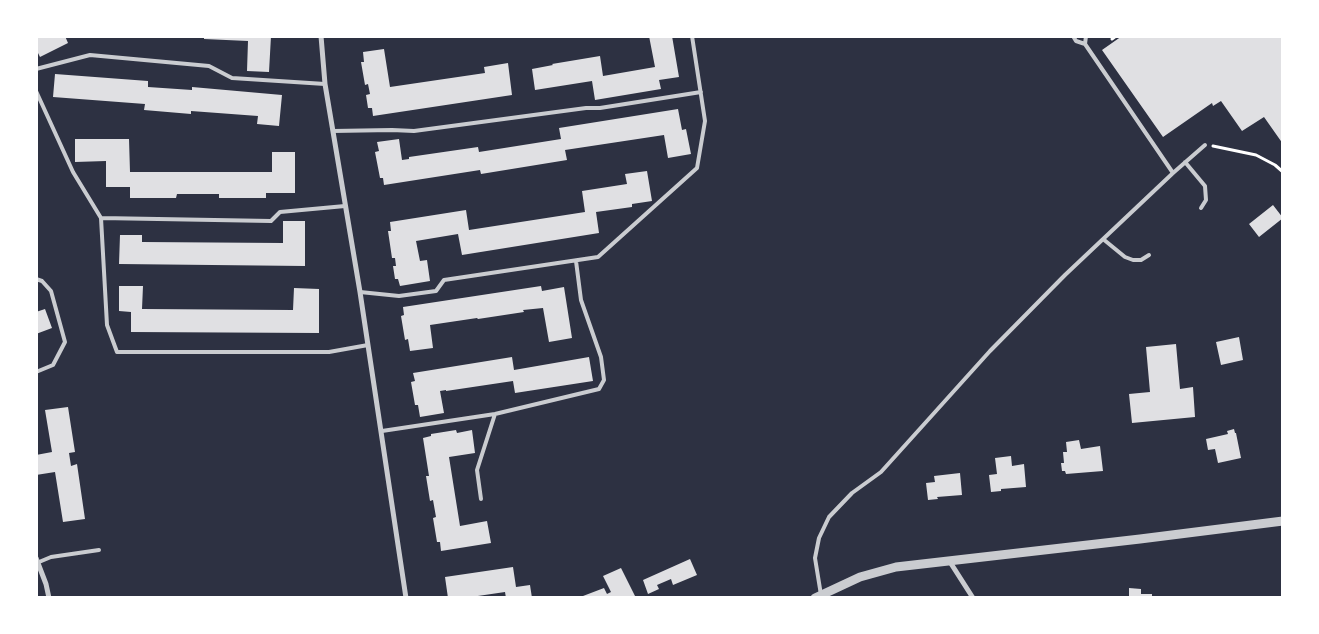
<!DOCTYPE html>
<style>
body{margin:0}
#map{position:relative;width:1319px;height:634px;overflow:hidden;background:#2d3142;font-family:Jost,sans-serif}
canvas{display:block}
.frame{position:absolute;inset:0;border:38px solid #fff;pointer-events:none}
</style>
<div id="map">
<canvas width="1319" height="634"></canvas>
<div class="frame"></div>
</div>
<script>
const c = document.querySelector('canvas').getContext('2d');
c.lineJoin = 'round';
function fill(path, color) {
  c.fillStyle = color;
  c.fill(path, 'evenodd');
}
function shape(rows) {
  const path = new Path2D();
  for (const r of rows) {
    path.moveTo(r[0], r[1]);
    for (let i = 2; i < r.length; i += 2) path.lineTo(r[i], r[i + 1]);
  }
  return path;
}
function strokePath(path, color, width, dash) {
  c.strokeStyle = color;
  c.lineWidth = width;
  c.lineCap = dash ? 'butt' : 'round';
  c.setLineDash(dash || []);
  c.stroke(path);
}
fill(shape([
 [36,36,65,36,68,43,40,57,36,49],
 [204,36,271,36,269,72,247,71,248,41,204,39],
 [649,36,672,36,679,77,659,80,661,89,595,100,592,81,535,90,532,69,553,65,552,64,600,56,603,76,655,67],
 [1122,36,1283,36,1283,144,1264,117,1242,131,1221,101,1213,106,1212,103,1163,137,1102,50],
 [384,49,390,87,485,73,484,67,508,63,512,95,373,116,372,108,368,108,366,95,370,94,368,84,365,85,361,62,364,62,363,52],
 [55,74,148,81,148,87,192,90,192,87,282,95,279,126,257,124,258,116,191,111,191,114,144,110,145,104,53,97],
 [678,109,682,130,686,129,691,154,668,158,664,135,565,150,567,160,481,174,480,170,384,185,383,178,380,178,375,152,379,151,377,142,399,139,402,160,409,159,409,157,478,147,479,152,561,139,559,128],
 [75,139,129,139,130,172,272,172,272,152,295,152,295,193,266,193,266,198,219,198,219,194,177,194,176,198,130,198,130,187,106,187,106,161,75,162],
 [647,171,652,201,632,204,632,207,596,212,599,233,462,255,458,234,416,241,420,261,427,260,430,281,400,286,398,279,395,279,393,266,396,266,395,258,392,258,388,231,391,231,390,222,466,210,469,230,585,212,582,191,627,184,625,174],
 [1273,205,1283,218,1259,237,1249,224],
 [283,221,305,221,305,266,119,264,120,235,142,235,142,242,283,243],
 [119,286,143,286,142,309,293,310,294,288,319,289,319,333,131,332,131,312,119,311],
 [541,286,542,291,564,287,572,338,549,342,543,308,523,310,524,312,478,319,477,318,430,325,433,348,410,351,408,339,405,340,401,316,404,315,403,307],
 [45,309,52,328,36,334,36,312],
 [1239,337,1243,360,1221,365,1216,342],
 [1176,344,1180,389,1193,387,1195,417,1132,423,1129,394,1150,392,1146,347],
 [512,357,514,370,589,357,593,381,515,393,513,381,446,391,446,390,440,391,444,413,420,417,418,405,415,405,411,382,415,381,413,373],
 [68,407,75,452,69,453,71,466,77,464,85,519,63,522,55,472,36,475,36,455,52,452,45,410],
 [1234,429,1235,433,1236,433,1241,458,1218,463,1215,449,1208,450,1206,439,1228,434,1227,431],
 [456,430,457,433,472,430,475,453,449,457,460,526,487,521,491,543,441,551,440,542,437,542,433,518,436,517,433,500,430,501,426,476,429,476,423,438,431,436,431,434],
 [1079,440,1081,449,1100,446,1103,471,1066,474,1065,471,1062,471,1061,463,1064,463,1063,452,1067,452,1066,442],
 [1011,456,1012,466,1024,464,1026,487,1001,489,1001,491,991,492,989,475,997,474,995,458],
 [960,473,962,495,937,497,938,499,928,500,926,483,935,482,934,476],
 [690,559,697,575,673,585,671,579,657,585,659,589,648,594,643,580],
 [513,567,516,587,530,585,532,598,506,598,505,592,471,597,471,598,448,598,445,577],
 [621,568,636,598,584,598,583,596,604,588,607,594,611,592,603,576],
 [1129,588,1141,589,1141,594,1152,594,1152,598,1129,598]
]), '#e0e0e3');
strokePath(shape([
 [1112,39,1116,36],
 [1213,146,1256,155,1275,165,1283,172]
]), '#fff', 3);
strokePath(shape([
 [1073,36,1076,41,1085,44,1173,173],
 [1085,44,1086,36],
 [36,69,90,55,209,66,232,78,325,84],
 [36,91,73,172,101,218,107,325,117,352,329,352,368,345],
 [333,131,392,130,414,131,586,108,600,108,701,92],
 [1185,162,1205,186,1206,200,1201,208],
 [101,218,271,221,280,212,345,206],
 [1103,239,1125,257,1133,260,1141,260,1149,255],
 [36,279,42,281,51,291,65,342,53,365,36,372],
 [360,292,399,296,436,291,444,280,598,257,697,168,705,121,692,36],
 [382,431,495,414,599,389,604,380,601,357,581,300,576,261],
 [481,499,477,470,495,414],
 [39,562,51,557,99,550],
 [821,595,815,558,819,538,829,517,852,493,881,472,990,351,1065,275,1173,173,1205,145]
]), '#caccd0', 4);
strokePath(shape([
 [321,36,325,84,360,292,406,598],
 [36,558,46,584,49,598],
 [950,562,973,598]
]), '#caccd0', 5);
strokePath(shape([
 [815,598,860,577,896,567,1140,539,1283,521]
]), '#caccd0', 9);
</script>
